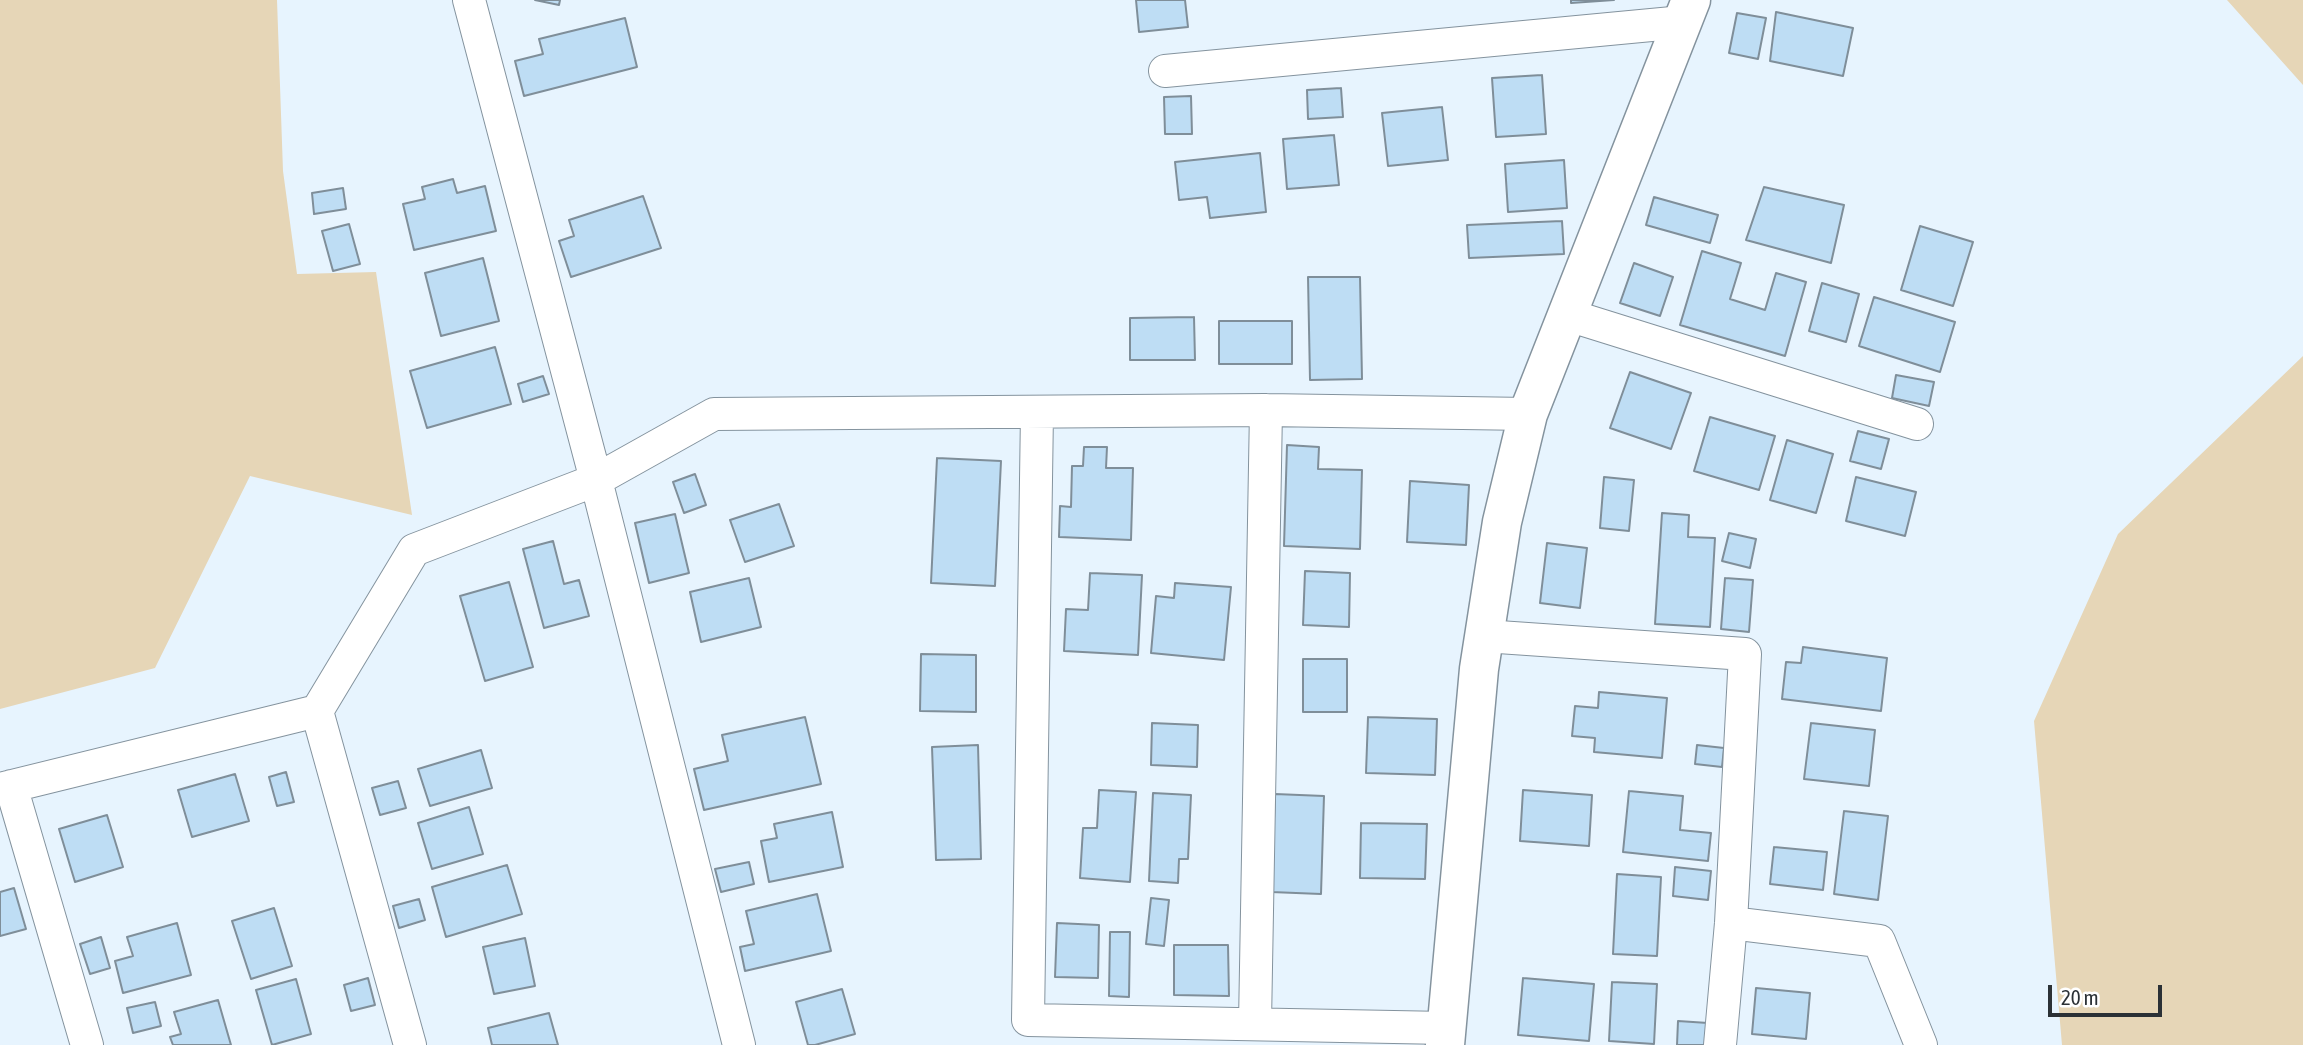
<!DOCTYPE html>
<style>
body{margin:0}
#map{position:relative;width:2303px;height:1045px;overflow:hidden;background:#e7f4fe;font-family:"Asap Condensed",sans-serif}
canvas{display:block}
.scale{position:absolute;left:2048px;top:985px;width:114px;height:32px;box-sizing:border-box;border:4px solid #2b3136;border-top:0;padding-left:9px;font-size:21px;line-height:24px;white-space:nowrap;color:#2b3136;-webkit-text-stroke:5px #fff;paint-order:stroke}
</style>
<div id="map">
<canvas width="2303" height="1045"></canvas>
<div class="scale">20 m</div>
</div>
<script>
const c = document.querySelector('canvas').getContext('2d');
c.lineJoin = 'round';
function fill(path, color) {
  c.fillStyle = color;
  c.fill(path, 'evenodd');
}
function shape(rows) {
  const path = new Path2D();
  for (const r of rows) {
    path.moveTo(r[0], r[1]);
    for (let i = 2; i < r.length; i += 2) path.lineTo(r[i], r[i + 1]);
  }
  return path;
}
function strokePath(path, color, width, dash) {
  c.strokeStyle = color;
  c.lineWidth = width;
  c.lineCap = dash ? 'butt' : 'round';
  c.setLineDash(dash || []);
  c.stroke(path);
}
fill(shape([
 [0,0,277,0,283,171,297,274,376,272,412,515,250,476,155,668,0,709],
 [2227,0,2303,0,2303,85],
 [2303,356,2303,1045,2062,1045,2034,721,2118,534]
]), '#e6d6b7');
const building = shape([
 [535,0,560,0,559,5,535,0],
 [1136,0,1185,0,1188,27,1139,32,1136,0],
 [1571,0,1614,0,1571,3,1571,0],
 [1776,12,1853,28,1843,76,1770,61,1776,12],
 [1737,13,1766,18,1758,59,1729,53,1737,13],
 [625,18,637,67,524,96,515,61,543,54,539,39,625,18],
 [1542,75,1546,134,1496,137,1492,78,1542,75],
 [1341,88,1343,117,1308,119,1307,90,1341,88],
 [1191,96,1192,134,1165,134,1164,97,1191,96],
 [1442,107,1448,160,1388,166,1382,113,1442,107],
 [1334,135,1339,185,1287,189,1283,139,1334,135],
 [1260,153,1266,212,1210,218,1207,197,1179,200,1175,162,1260,153],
 [1564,160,1567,208,1508,212,1505,164,1564,160],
 [453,179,457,193,485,186,496,231,414,250,403,204,425,199,422,187,453,179],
 [1764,187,1844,205,1831,263,1746,240,1764,187],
 [343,188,346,209,314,214,312,193,343,188],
 [643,196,661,248,571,277,559,241,574,236,569,220,643,196],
 [1654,197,1718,215,1710,243,1646,225,1654,197],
 [1562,221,1564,254,1469,258,1467,225,1562,221],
 [349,224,360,264,333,271,322,231,349,224],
 [1920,226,1973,242,1953,306,1901,290,1920,226],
 [1702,251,1741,263,1730,299,1765,310,1776,273,1806,282,1785,356,1680,325,1702,251],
 [483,258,499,321,441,336,425,273,483,258],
 [1634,263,1673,277,1660,316,1620,303,1634,263],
 [1308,277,1360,277,1362,379,1310,380,1308,277],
 [1822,283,1859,294,1846,342,1809,331,1822,283],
 [1874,297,1955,322,1940,372,1859,346,1874,297],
 [1194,317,1195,360,1130,360,1130,318,1194,317],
 [1219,321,1292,321,1292,364,1219,364,1219,321],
 [495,347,511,404,427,428,410,371,495,347],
 [1630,372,1691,393,1671,449,1610,428,1630,372],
 [1896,375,1934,382,1929,406,1892,398,1896,375],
 [543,376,549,394,523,402,518,384,543,376],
 [1710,417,1775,436,1759,490,1694,471,1710,417],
 [1858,431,1889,439,1881,469,1850,461,1858,431],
 [1787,440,1833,454,1816,513,1770,500,1787,440],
 [1287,445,1319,447,1318,469,1362,470,1360,549,1284,546,1287,445],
 [1084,447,1107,447,1106,468,1133,468,1131,540,1059,537,1060,506,1071,507,1072,466,1083,466,1084,447],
 [937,458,1001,461,995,586,931,583,937,458],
 [695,474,706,505,684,513,673,482,695,474],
 [1604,477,1634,480,1629,531,1600,528,1604,477],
 [1856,477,1916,492,1905,536,1846,521,1856,477],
 [1410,481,1469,485,1466,545,1407,542,1410,481],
 [779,504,794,546,745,562,730,520,779,504],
 [1662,513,1689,515,1688,537,1715,538,1710,627,1655,624,1662,513],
 [675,514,689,573,649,583,635,523,675,514],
 [1729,533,1756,539,1750,568,1722,561,1729,533],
 [553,541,564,584,579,580,589,616,544,628,523,549,553,541],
 [1547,543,1587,548,1580,608,1540,603,1547,543],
 [1305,571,1350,573,1349,627,1303,625,1305,571],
 [1090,573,1142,575,1138,655,1064,651,1066,609,1088,610,1090,573],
 [749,578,761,627,701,642,690,592,749,578],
 [1725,578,1753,580,1749,632,1721,629,1725,578],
 [509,582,533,667,485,681,460,596,509,582],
 [1175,583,1231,587,1224,660,1151,653,1156,596,1174,598,1175,583],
 [1803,647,1887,658,1881,711,1782,699,1786,662,1801,663,1803,647],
 [921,654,976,655,976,712,920,711,921,654],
 [1303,659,1347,659,1347,712,1303,712,1303,659],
 [1599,692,1667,698,1662,758,1594,752,1595,738,1572,736,1575,706,1598,708,1599,692],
 [805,717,821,784,704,810,694,769,728,761,722,735,805,717],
 [1368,717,1437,719,1435,775,1366,773,1368,717],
 [1152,723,1198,725,1197,767,1151,765,1152,723],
 [1811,723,1875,730,1869,786,1804,779,1811,723],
 [978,745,981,859,936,860,932,747,978,745],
 [1697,745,1724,748,1722,767,1695,764,1697,745],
 [481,750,492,788,430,806,418,769,481,750],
 [286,772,294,802,277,806,269,777,286,772],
 [235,774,249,821,192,837,178,790,235,774],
 [398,781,406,808,380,815,372,788,398,781],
 [1099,790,1136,792,1130,882,1080,878,1083,828,1097,828,1099,790],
 [1523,790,1592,795,1589,846,1520,841,1523,790],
 [1629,791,1683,796,1680,830,1711,833,1708,861,1623,852,1629,791],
 [1153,793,1191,795,1188,859,1179,859,1178,883,1149,881,1153,793],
 [1275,794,1324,796,1321,894,1271,892,1275,794],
 [469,807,483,854,432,869,418,823,469,807],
 [1844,811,1888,816,1878,900,1834,894,1844,811],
 [832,812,843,867,769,882,761,841,777,838,774,824,832,812],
 [107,815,123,867,75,882,59,829,107,815],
 [1361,823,1427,824,1425,879,1360,878,1361,823],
 [1774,847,1827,852,1823,890,1770,884,1774,847],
 [749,862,754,884,721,892,715,869,749,862],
 [507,865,522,914,446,937,432,887,507,865],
 [1675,867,1711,871,1708,900,1673,896,1675,867],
 [1617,874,1661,877,1657,956,1613,954,1617,874],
 [14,888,26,929,0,936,0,892,14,888],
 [817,894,831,951,745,971,740,947,754,944,746,911,817,894],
 [1151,898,1169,900,1164,946,1146,944,1151,898],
 [419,899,425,920,399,928,393,906,419,899],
 [274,908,292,966,251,979,232,921,274,908],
 [177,923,191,975,123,993,115,961,133,956,127,937,177,923],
 [1057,923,1099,925,1098,978,1055,977,1057,923],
 [1110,932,1130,932,1129,997,1109,996,1110,932],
 [101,937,110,968,90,974,80,944,101,937],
 [525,938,535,986,494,994,483,947,525,938],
 [1174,945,1228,945,1229,996,1174,995,1174,945],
 [368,978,375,1005,351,1011,344,985,368,978],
 [1523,978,1594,984,1589,1041,1518,1035,1523,978],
 [296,979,311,1034,272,1045,256,990,296,979],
 [1612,982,1657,984,1654,1044,1609,1041,1612,982],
 [1756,988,1810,993,1806,1039,1752,1034,1756,988],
 [842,989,855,1034,815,1045,808,1045,796,1002,842,989],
 [218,1000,231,1045,173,1045,170,1037,181,1034,174,1012,218,1000],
 [155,1002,161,1026,133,1033,127,1008,155,1002],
 [549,1013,558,1045,492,1045,488,1028,549,1013],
 [1678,1021,1708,1023,1706,1045,1677,1045,1678,1021]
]);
fill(building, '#beddf4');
strokePath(building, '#7f8e99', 2);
const minor = shape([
 [469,0,596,480,739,1045],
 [1165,71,1683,22],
 [1568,315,1917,424],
 [1037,412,1028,1020,1446,1028],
 [1484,636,1745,654,1731,923,1720,1045],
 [317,711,410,1045],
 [11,786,87,1045],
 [0,789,317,711,414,550,596,480,714,414,1266,410,1528,414],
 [1731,923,1879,941,1921,1045],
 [1255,1023,1266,410]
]);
const tertiary = shape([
 [1445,1045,1479,669,1502,522,1528,414,1691,0]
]);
strokePath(minor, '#84939e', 34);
strokePath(tertiary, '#84939e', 41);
strokePath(minor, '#fff', 32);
strokePath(tertiary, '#fff', 38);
</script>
